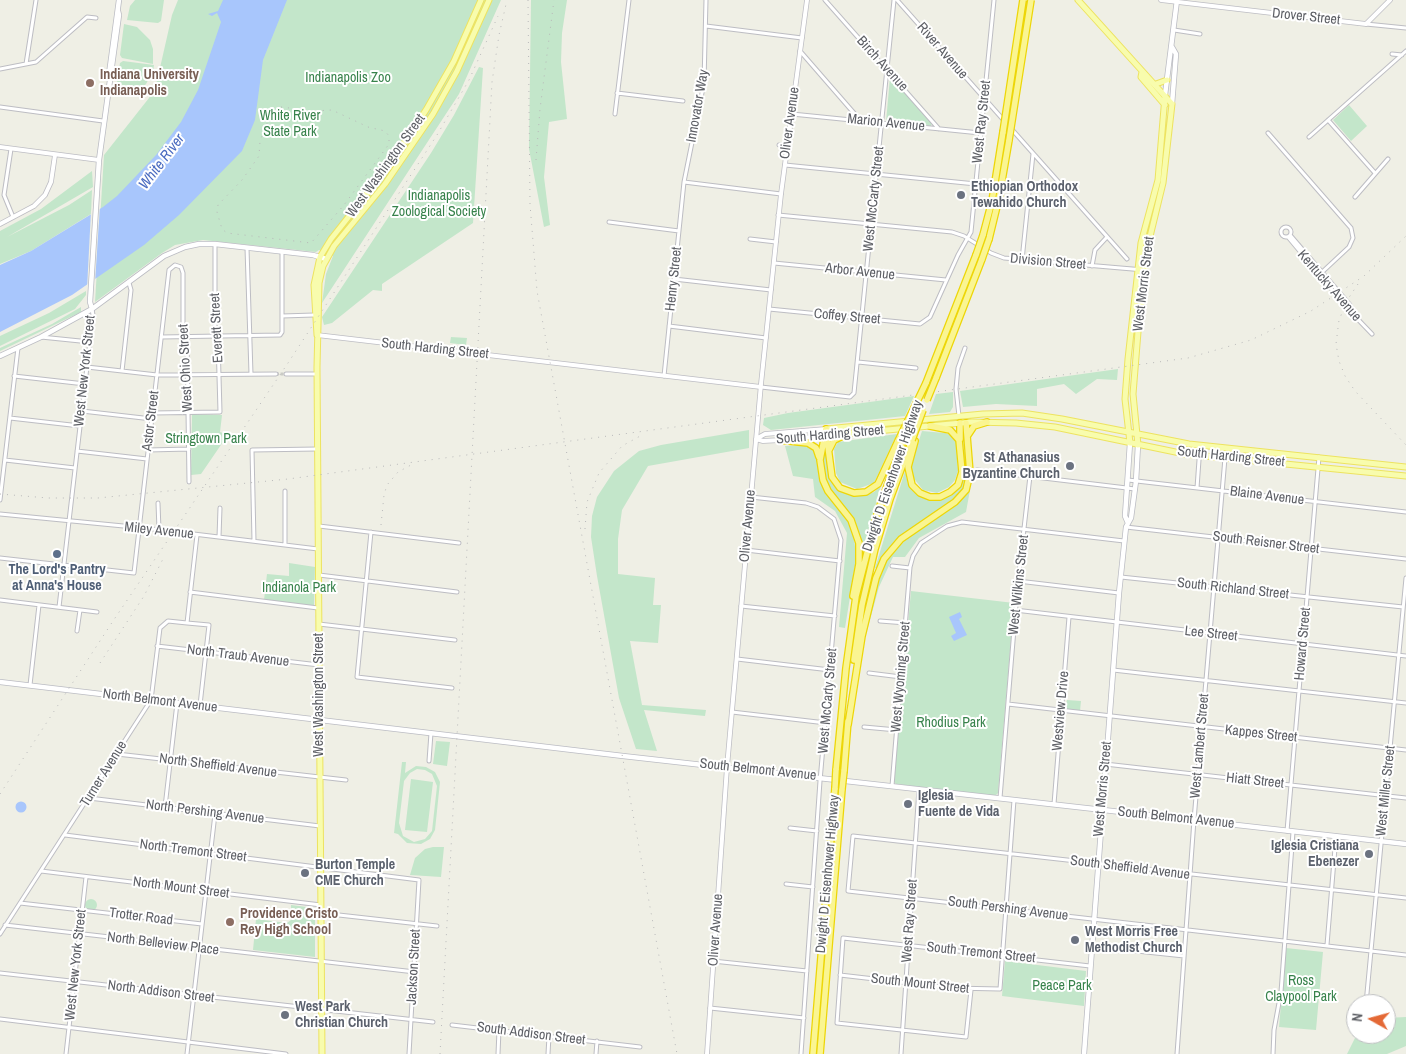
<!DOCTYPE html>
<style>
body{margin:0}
#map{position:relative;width:1406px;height:1054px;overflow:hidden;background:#efefe5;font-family:"Archivo Narrow",sans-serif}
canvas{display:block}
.north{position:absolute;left:1346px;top:994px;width:50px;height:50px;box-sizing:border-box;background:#fff;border:1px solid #bebfc1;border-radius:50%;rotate:277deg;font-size:14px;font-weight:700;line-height:20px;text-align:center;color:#5d5f65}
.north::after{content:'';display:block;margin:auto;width:18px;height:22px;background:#e46936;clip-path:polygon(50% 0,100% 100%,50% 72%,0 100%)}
</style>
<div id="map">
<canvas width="1406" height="1054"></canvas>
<div class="north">N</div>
</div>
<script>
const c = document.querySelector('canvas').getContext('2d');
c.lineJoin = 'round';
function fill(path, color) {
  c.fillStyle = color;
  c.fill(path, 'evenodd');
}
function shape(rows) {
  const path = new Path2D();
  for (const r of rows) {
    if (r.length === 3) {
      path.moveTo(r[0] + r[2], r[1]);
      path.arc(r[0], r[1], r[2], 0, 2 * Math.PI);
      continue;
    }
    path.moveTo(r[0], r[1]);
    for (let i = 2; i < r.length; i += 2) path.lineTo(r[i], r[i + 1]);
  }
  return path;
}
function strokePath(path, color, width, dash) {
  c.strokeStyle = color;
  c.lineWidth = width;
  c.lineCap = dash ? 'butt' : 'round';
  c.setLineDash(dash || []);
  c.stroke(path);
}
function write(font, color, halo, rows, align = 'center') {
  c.font = font + ' "Archivo Narrow",sans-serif';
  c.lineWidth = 4;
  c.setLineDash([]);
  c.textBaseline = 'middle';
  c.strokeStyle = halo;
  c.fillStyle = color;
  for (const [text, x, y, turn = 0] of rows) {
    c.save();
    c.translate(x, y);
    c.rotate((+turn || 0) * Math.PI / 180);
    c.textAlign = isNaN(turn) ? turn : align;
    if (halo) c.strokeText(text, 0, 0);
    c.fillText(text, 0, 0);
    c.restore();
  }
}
fill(shape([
 [135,0,164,0,161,21,158,23,127,20,130,6],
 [178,0,501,0,459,94,322,303,326,274,333,256,319,250,316,252,203,240,175,245,162,253,95,302,104,155,149,98,157,81,172,15],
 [531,0,567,0,562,33,561,62,567,119,549,122,544,177,550,225,544,227,529,149],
 [124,24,137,27,150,40,153,49,153,64,122,58,120,55],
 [123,61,154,65,153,71,146,84,139,91,130,94,115,95,120,63],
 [479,67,483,68,473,223,382,284,382,291,373,290,332,323,324,325,322,317,431,153,454,115],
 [890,77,932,123,931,126,886,122],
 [1349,105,1367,126,1351,141,1333,120],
 [92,171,93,187,7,237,69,205,92,190,91,214,31,251,0,264,0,231,41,209],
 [86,291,86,295,75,309,0,346,0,336,49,313],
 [81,307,81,312,0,351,0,348,52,324],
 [451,337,467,338,466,345,450,343],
 [1118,369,1117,380,1097,379,1076,394,1064,384,1037,389,1037,406,996,404,963,407,960,391],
 [953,392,953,407,950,412,929,414,936,394],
 [914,396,905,416,771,430,763,425,764,418,788,413],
 [192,414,222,415,220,432,226,434,225,439,201,474,191,475],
 [749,430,749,448,648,466,622,510,618,539,618,574,655,578,653,605,661,605,658,643,630,641,642,705,706,710,705,716,644,710,657,751,636,749,619,698,597,576,591,537,592,516,597,497,614,471,639,451,661,445],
 [922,431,945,433,951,435,956,442,958,471,955,480,949,487,937,493,923,490,912,476,911,465],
 [963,433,968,475,960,495,907,531,890,547,877,568,875,568,905,471,908,484,914,492,923,498,932,500,949,496,962,483,965,472],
 [897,434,874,483,857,489,840,482,836,473,834,449,838,442],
 [806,445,813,448,816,454,819,477,824,489,850,523,854,534,856,560,845,628,839,627,847,533,835,511,815,497,813,479,793,476,785,446],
 [825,446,828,472,835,486,840,491,849,494,865,495,874,492,881,486,864,546,862,546,858,529,851,516,827,486,822,463],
 [970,490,966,512,919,538,905,557,893,557,879,587,865,638,877,581,887,560,906,539,954,507],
 [289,563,315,567,314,606,264,600,267,574,289,576],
 [911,591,1014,603,998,793,995,796,896,784,894,782],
 [1067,700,1081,701,1080,711,1065,709],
 [436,741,450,742,447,766,433,764],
 [402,762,406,762,405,773,416,766,426,767,435,772,440,782,435,830,430,839,421,844,407,843,398,834,394,833],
 [417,769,425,770,432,774,437,786,432,831,425,839,414,842,403,836,399,823,404,781,410,773],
 [411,779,433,782,427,832,405,830],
 [433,847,444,847,441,877,410,875,415,858,425,849],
 [91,905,6],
 [291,905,315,908,315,957,253,950,256,919,287,923,291,920],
 [1286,948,1323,952,1316,1030,1279,1027],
 [1005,961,1086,971,1084,1006,1002,996],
 [1406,1017,1406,1046,1387,1054,1347,1054,1356,1036,1362,1034,1386,1034,1386,1018]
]), '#c3e6ca');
fill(shape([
 [223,0,287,0,263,60,255,120,242,151,179,215,144,245,72,295,0,332,0,265,31,251,103,207,117,196,156,155,181,122,198,90,221,22,217,13,212,16,208,14,218,11],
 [960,612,962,617,959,619,967,635,954,641,951,636,956,633,949,617],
 [21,807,5.5]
]), '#a8c6fc');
fill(shape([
 [100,205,95,283,87,289,91,211]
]), '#efefe5');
strokePath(shape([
 [276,374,286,374]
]), '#cacbc5', 3, [3, 1.5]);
const minor = shape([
 [825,0,939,129],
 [897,0,1127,259],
 [1366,24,1406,28],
 [706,26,802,38],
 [1174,30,1200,34],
 [800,51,860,120],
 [1392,54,1402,55],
 [26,64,36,0],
 [0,69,36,62,87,17,96,18],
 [617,93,683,101],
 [0,107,103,121],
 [615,114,629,0],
 [792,114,980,133],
 [1328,120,1375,173],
 [1268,133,1351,228,1353,238,1349,247,1319,275],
 [1309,137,1406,51],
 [779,145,787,146],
 [11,149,4,195,13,217],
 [785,165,976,184],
 [684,182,781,194],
 [1355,197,1388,159],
 [778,215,952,232,964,236,991,253,1004,258,1144,270],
 [609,222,679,231],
 [1286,232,5],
 [1290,235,1350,305,1354,313],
 [1288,237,1348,309,1372,334],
 [750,239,776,242],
 [247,248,251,374],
 [1022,260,1033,154],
 [774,263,946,280],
 [1092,266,1095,250,1107,237],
 [674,279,771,290],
 [769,309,920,324,930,317,958,255,971,232,994,0],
 [282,316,314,315],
 [669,326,766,338],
 [41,337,90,342],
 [161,337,280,335,282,332,282,252],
 [858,362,916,368],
 [87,367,157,375,276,374],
 [122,371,131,290,129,283],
 [286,374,317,374],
 [14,376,85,384],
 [664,376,684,182,704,83,706,0],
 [761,387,850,397,854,393,894,0],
 [82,411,152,419],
 [153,413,220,412,218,340,215,334,215,244],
 [959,416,956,389,958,368,965,348],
 [10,418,80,426],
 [148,450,189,449],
 [77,451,147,459],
 [5,460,75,468],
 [977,470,1135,489],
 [1128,480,1406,512],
 [1197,488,1200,446],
 [285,491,285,545],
 [751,497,806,503,818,507,834,519,841,540,820,781,801,1054],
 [0,500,18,348],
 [158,503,159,530],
 [0,514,144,528,318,549],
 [319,526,459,543],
 [1126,527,1406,559],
 [371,532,357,677,452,688],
 [197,535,187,623,209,625,200,705],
 [219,537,220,508],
 [254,541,252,450,317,449],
 [746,550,840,561],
 [0,558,134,573,169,270,175,265,181,267,183,273,183,334,187,340,189,482],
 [892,566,910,568],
 [319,575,457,592],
 [1121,577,1403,607],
 [1018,581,1119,593],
 [190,592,318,608],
 [0,600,97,612],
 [741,606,835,616],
 [59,607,93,315,92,309],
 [1015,610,1406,656],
 [880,621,906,623],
 [319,624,455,640],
 [77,631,80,610],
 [157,646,319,665],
 [737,659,830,670],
 [1113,670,1406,703],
 [869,673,901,677],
 [30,685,39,605],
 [1008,704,1406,750],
 [732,712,826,723],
 [864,727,897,730],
 [117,754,346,780],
 [429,761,431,733],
 [1105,764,1406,798],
 [892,786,910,567,913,556,921,543,947,526,962,522,1124,541],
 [89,798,320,826],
 [1000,798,1018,581,1030,476],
 [1054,804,1069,617],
 [165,807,177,703],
 [790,828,817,831],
 [1287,831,1319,457],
 [65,835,419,880,409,1054],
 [41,871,321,905],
 [786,884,813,887],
 [1406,898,853,836,848,891,1406,955],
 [20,903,202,924],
 [321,913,437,926],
 [5,925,415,972],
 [0,934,151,700,160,628,168,621,187,623],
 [1327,945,1336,836],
 [1118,949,1184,956],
 [713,961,807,971],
 [0,973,433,1022],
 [840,975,952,988,1000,989,1014,800],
 [971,990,966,1037,837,1023,843,938,1090,966],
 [1366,1004,1406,578],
 [710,1008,804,1018],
 [0,1019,286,1054],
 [452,1025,640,1047],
 [66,1054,86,877],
 [187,1054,215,814],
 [498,1054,499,1030],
 [548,1054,549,1036],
 [596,1054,597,1041],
 [901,1054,919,789],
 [1177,1054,1194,820,1225,458],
 [1273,1054,1274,1030,1281,992,1293,832]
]);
const tertiary = shape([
 [1161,0,1366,24,1390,0],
 [0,147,99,160],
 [0,224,34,206,45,195,51,182,55,155],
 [317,335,761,387],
 [756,439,765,434,826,429],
 [756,439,763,441,781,440],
 [791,439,823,436],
 [707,1054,727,767,761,384,781,194,807,0]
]);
const secondary = shape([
 [1172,47,1176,54,1172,104],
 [109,74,119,0],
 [1165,95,1177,0],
 [92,309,90,302,99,160,119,15,118,11],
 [0,356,41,337,92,309,164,256,185,247,199,244,215,244,313,255,326,259],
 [1128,523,1125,516,1130,443],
 [0,682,623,756,1406,844],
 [1084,1054,1119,593,1126,527,1131,518,1136,481,1138,445]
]);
const primary = shape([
 [1078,0,1172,104,1163,183,1147,249,1138,332,1133,394,1138,445],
 [1142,72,1141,77,1165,105],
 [1156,84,1167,80],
 [317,335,314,285,320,257,331,239,389,166,426,110,454,61,481,0],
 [826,429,983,414,1022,413,1062,419,1189,444,1406,467],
 [824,436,972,422,1016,423,1055,427,1185,454,1406,476],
 [1130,443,1125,399,1128,359,1141,243,1158,180,1165,96],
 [322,1054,317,367,319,283,323,266,334,246,385,184,433,114,457,71,489,0]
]);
const motorway = shape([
 [983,235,992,201,1003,132],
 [989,239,999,198,1009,140],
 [936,378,982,259],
 [926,383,976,255],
 [960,423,960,439],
 [826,429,820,460,823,480,828,491,851,520,859,543,859,564,853,596],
 [826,432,832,477,840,488,854,493,866,492,878,484,898,441],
 [968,435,974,426,987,422],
 [779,440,808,443,816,448,819,457],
 [915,441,908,467,912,485,920,493,930,497,940,497,950,492,958,485,962,472,959,440,950,430,930,426],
 [829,450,834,440,847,434],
 [854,660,862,605,875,549,890,499,912,440],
 [848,725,862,636,876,578,884,559,901,539,955,502,966,490,970,473,966,423],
 [836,770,846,668,856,596,877,514,903,441],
 [844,771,848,721],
 [813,1054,835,788],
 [820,1054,842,789]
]);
strokePath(minor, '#bdbdc3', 5);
strokePath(tertiary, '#bdbdc3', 5.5);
strokePath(secondary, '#bbbcc3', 6);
strokePath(primary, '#ede360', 7);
strokePath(motorway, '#edd607', 8);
strokePath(minor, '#fff', 3);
strokePath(tertiary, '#fff', 4);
strokePath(secondary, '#fff', 4.5);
strokePath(primary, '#f8fcad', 5);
strokePath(motorway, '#faf592', 5.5);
strokePath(shape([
 [528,0,530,204,537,291,677,1054],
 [281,107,314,111,332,110,368,127,385,131,389,136,389,144,381,155,344,205,311,243,227,233,222,229,217,212,218,205,242,180,259,156,260,141,270,116,274,111,281,107],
 [536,160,540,109,554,0],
 [1358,284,1348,299,1339,320,1336,344,1339,361,1345,376,1355,391,1406,445],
 [0,494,48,498,98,498,288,479,1188,358,1251,340,1311,311,1364,276,1406,236],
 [381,525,384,495,387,485,398,472,411,465],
 [585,529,587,502,599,473,622,446,642,435],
 [100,663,144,596,164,557],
 [0,794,113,621,288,363,437,135,469,80,498,16],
 [440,1054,492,82,499,35,507,0]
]), '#b8b8b9', 1, [1, 6]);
const motorwayBridge = shape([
 [1003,132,1023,0],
 [1009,140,1031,0],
 [976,255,983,235],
 [982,259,989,239],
 [927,400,936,378],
 [912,440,923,410],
 [898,441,926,383],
 [903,441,910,424],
 [835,788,836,770],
 [842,789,844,771]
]);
strokePath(motorwayBridge, '#edd607', 8, []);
strokePath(motorwayBridge, '#faf592', 5.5);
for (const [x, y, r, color] of [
 [90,83,5,"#8d6e63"],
 [961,195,5,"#6b7280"],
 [1070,466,5,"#6b7280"],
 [57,554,5,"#5c6f8a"],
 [908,804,5,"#6b7280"],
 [1369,854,5,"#6b7280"],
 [305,873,5,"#6b7280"],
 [230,922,5,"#8d6e63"],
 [1075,940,5,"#6b7280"],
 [285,1015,5,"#6b7280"]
]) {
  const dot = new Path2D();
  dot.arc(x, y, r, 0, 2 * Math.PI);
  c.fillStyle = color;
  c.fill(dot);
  strokePath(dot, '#fff', 2);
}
write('14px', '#5d5f65', '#fff', [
 ["Drover Street",1306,17,6],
 ["River Avenue",942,51,49],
 ["Birch Avenue",882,64,48],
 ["Innovator Way",698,106,-80],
 ["West Ray Street",982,122,-84],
 ["Oliver Avenue",790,123,-82],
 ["Marion Avenue",886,123,6],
 ["West Washington Street",386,166,-54],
 ["West McCarty Street",874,199,-84],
 ["Division Street",1048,262,5],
 ["Arbor Avenue",860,272,6],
 ["Henry Street",674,279,-84],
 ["West Morris Street",1144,284,-83],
 ["Kentucky Avenue",1329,286,49],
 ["Coffey Street",847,317,5],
 ["Everett Street",217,328,-93],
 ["South Harding Street",435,349,6],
 ["West Ohio Street",186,368,-93],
 ["West New York Street",85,371,-84],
 ["Astor Street",151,421,-83],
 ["South Harding Street",830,435,-5],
 ["South Harding Street",1231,457,6],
 ["Dwight D Eisenhower Highway",893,476,-71],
 ["Blaine Avenue",1267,496,7],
 ["Oliver Avenue",748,526,-85],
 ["Miley Avenue",159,531,6],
 ["South Reisner Street",1266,543,7],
 ["West Wilkins Street",1019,585,-84],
 ["South Richland Street",1233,589,6],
 ["Lee Street",1211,634,6],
 ["Howard Street",1303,644,-85],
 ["North Traub Avenue",238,656,7],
 ["West Wyoming Street",901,677,-85],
 ["West Washington Street",319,695,-90],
 ["North Belmont Avenue",160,701,7],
 ["West McCarty Street",828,701,-85],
 ["Westview Drive",1061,711,-85],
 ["Kappes Street",1261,734,6],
 ["West Lambert Street",1200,746,-85],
 ["North Sheffield Avenue",218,766,7],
 ["South Belmont Avenue",758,770,6],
 ["Turner Avenue",104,774,-58],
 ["Hiatt Street",1255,781,6],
 ["West Morris Street",1103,789,-85],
 ["West Miller Street",1386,791,-84],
 ["North Pershing Avenue",205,812,7],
 ["South Belmont Avenue",1176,818,6],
 ["North Tremont Street",193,851,7],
 ["South Sheffield Avenue",1130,868,7],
 ["Dwight D Eisenhower Highway",828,874,-85],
 ["North Mount Street",181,888,7],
 ["South Pershing Avenue",1008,909,7],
 ["Trotter Road",141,917,7],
 ["West Ray Street",910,921,-86],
 ["Oliver Avenue",716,930,-86],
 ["North Belleview Place",163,944,7],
 ["South Tremont Street",981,953,6],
 ["West New York Street",76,965,-84],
 ["Jackson Street",414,967,-87],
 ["South Mount Street",920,984,6],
 ["North Addison Street",161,992,7],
 ["South Addison Street",531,1034,7]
]);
write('bold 14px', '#785e54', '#fff', [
 ["Indiana University",100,75],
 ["Indianapolis",100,91],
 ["Providence Cristo",240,914],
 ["Rey High School",240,930]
], 'left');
write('14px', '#37824b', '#fff', [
 ["Indianapolis Zoo",348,78],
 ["White River",290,116],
 ["State Park",290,132],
 ["Indianapolis",439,196],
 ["Zoological Society",439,212],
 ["Stringtown Park",206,439],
 ["Indianola Park",299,588],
 ["Rhodius Park",951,723],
 ["Ross",1301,981],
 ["Claypool Park",1301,997],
 ["Peace Park",1062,986]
]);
write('bold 14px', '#5b616d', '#fff', [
 ["Ethiopian Orthodox",971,187],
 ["Tewahido Church",971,203],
 ["St Athanasius",1060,458,"right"],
 ["Byzantine Church",1060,474,"right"],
 ["Iglesia",918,796],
 ["Fuente de Vida",918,812],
 ["Iglesia Cristiana",1359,846,"right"],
 ["Ebenezer",1359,862,"right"],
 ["Burton Temple",315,865],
 ["CME Church",315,881],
 ["West Morris Free",1085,932],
 ["Methodist Church",1085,948],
 ["West Park",295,1007],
 ["Christian Church",295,1023]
], 'left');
write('bold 14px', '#4e5e75', '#fff', [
 ["The Lord's Pantry",57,570],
 ["at Anna's House",57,586]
]);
write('italic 15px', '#4a6bc0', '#fff', [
 ["White River",162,162,-53]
]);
</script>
